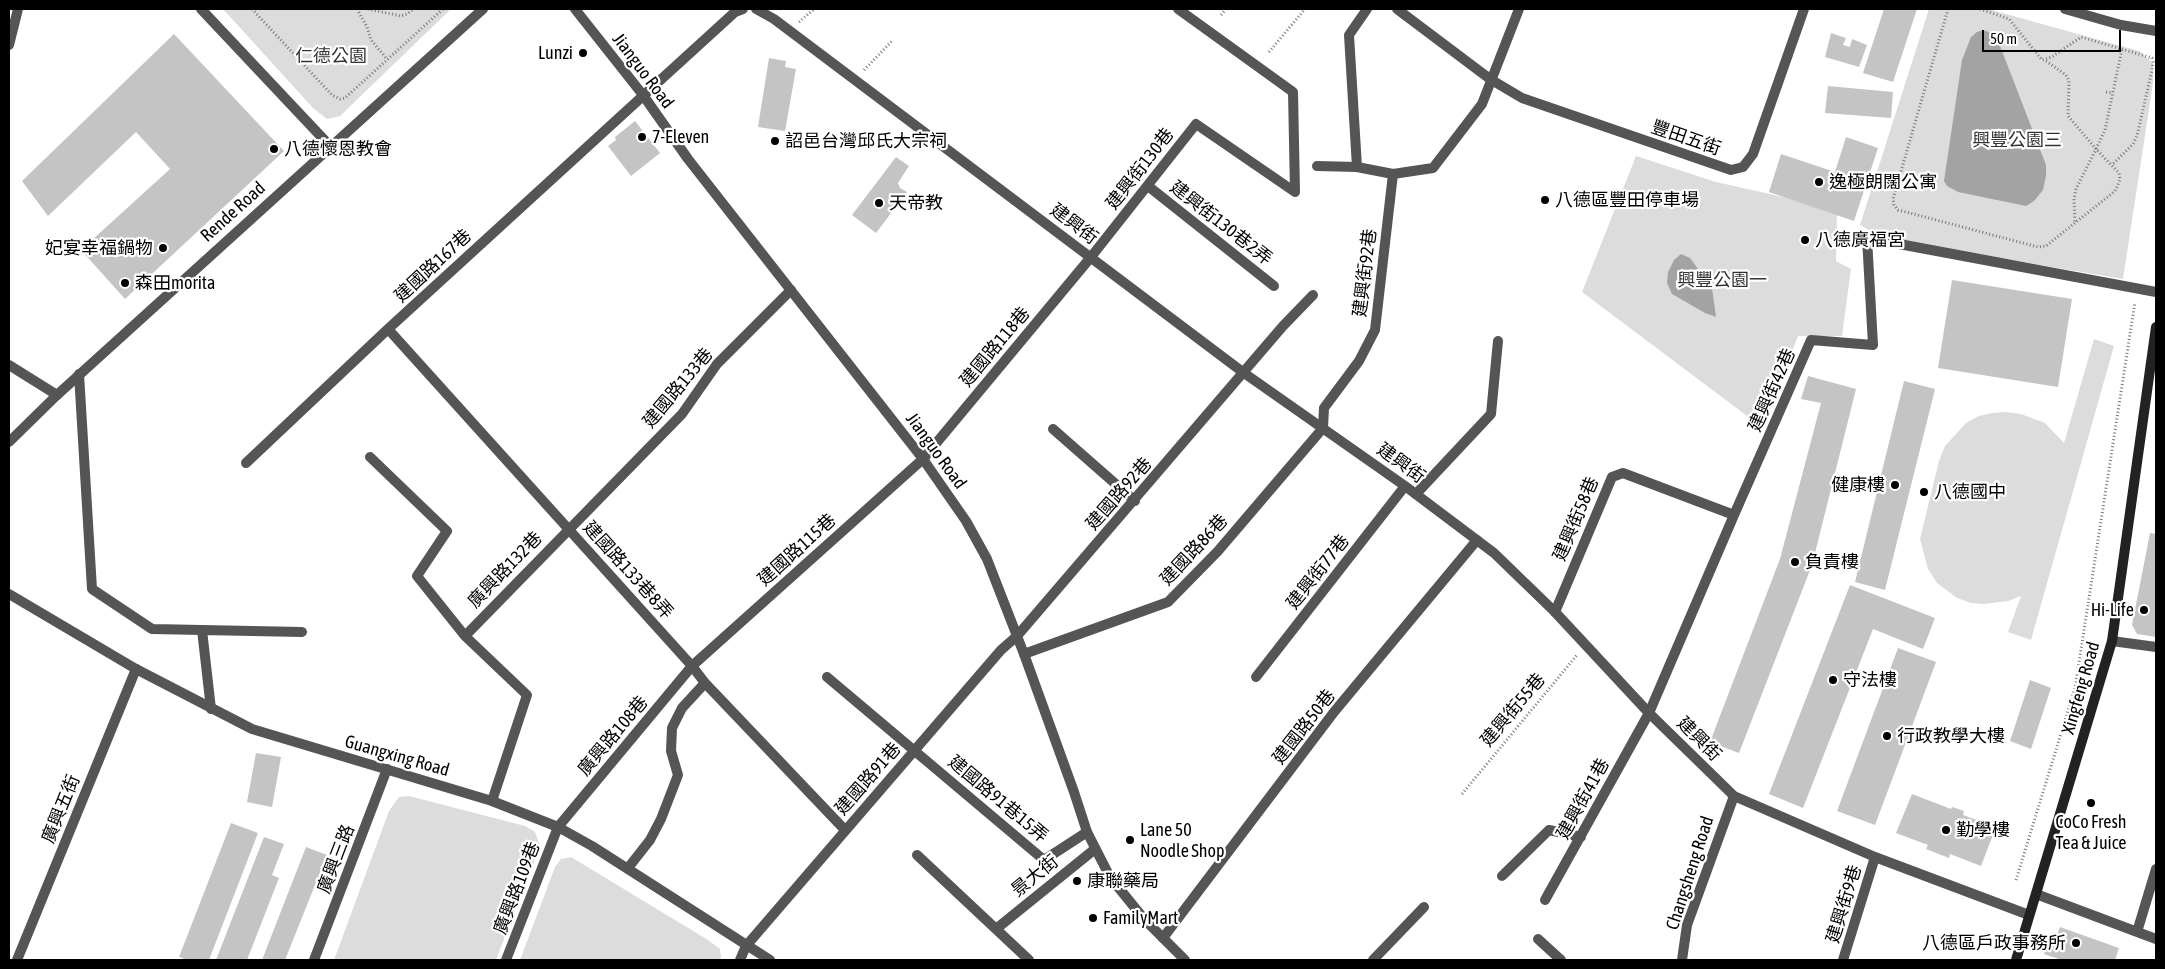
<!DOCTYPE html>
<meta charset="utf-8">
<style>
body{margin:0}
#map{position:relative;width:2165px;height:969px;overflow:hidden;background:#fff;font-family:"Asap Condensed",sans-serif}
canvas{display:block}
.frame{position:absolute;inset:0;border:10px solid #000;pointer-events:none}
.scale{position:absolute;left:1982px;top:30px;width:139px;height:22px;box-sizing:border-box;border:2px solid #000;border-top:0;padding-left:6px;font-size:15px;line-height:18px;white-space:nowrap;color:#000;-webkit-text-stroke:4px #fff;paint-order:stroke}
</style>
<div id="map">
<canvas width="2165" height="969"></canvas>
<div class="frame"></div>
<div class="scale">50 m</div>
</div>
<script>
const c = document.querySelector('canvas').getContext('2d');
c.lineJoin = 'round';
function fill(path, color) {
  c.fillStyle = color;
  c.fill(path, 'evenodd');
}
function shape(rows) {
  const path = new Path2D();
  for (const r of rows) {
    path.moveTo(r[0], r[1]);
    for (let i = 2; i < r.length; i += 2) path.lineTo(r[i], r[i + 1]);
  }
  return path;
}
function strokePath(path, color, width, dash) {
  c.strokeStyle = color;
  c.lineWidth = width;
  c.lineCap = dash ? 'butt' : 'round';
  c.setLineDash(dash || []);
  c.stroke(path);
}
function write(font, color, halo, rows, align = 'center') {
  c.font = font + ' "Asap Condensed","Noto Sans TC",sans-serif';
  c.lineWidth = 4.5;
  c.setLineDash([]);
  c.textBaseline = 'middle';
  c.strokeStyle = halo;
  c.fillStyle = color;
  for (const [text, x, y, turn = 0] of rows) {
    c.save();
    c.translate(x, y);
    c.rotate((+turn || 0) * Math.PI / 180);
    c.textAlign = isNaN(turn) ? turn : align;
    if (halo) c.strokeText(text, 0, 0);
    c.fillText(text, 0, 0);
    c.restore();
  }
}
fill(shape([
 [223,9,451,9,340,116,327,119,313,108],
 [1929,9,1988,9,2139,51,2153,63,2153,83,2123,279,1882,238,1860,225],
 [1636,156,1716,182,1837,209,1836,261,1851,269,1842,336,1798,336,1763,428,1582,292],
 [2094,339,2114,346,2031,640,2008,632,2021,596,2008,601,1984,604,1971,603,1957,598,1937,583,1928,569,1920,539,1939,461,1945,446,1966,423,1979,416,1992,413,2006,412,2021,414,2045,423,2064,443],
 [409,796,525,826,535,832,540,846,496,960,334,960,389,811,399,797],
 [571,857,708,940,720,949,721,960,520,960,555,867,561,859]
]), '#dcdcdc');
fill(shape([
 [1983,30,1994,34,1997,38,2046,165,2046,176,2043,190,2034,201,2026,206,1958,192,1947,186,1944,181,1962,60,1971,37,1977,32],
 [1681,254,1690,258,1712,288,1716,317,1705,313,1672,294,1667,283,1668,272,1674,260]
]), '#a3a3a3');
fill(shape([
 [1884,9,1917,9,1893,82,1863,73],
 [1831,33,1846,38,1843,45,1850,47,1852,39,1867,45,1859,67,1825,57],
 [174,34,284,151,125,299,81,250,170,169,136,132,48,216,22,181],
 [769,58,786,61,785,67,796,69,785,131,758,127],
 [1828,86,1893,92,1891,118,1825,113],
 [635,121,660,153,631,176,608,146,616,140,615,137],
 [1846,137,1878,148,1854,221,1769,192,1781,154,1835,172],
 [896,157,909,166,898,183,900,188,907,192,876,233,852,215],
 [1952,280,2072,299,2058,387,1938,368],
 [1808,376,1856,389,1812,565,1739,753,1710,742,1780,559,1821,403,1801,399],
 [1904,381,1935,389,1885,590,1855,582],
 [2150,533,2156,534,2156,637,2137,634,2132,625],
 [1850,585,1935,618,1923,649,1873,629,1803,808,1769,794],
 [1898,648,1936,662,1875,825,1837,811],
 [2030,680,2051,688,2031,749,2010,741],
 [256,753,281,757,272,807,247,802],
 [1912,794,1951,809,1952,807,1964,811,1963,815,1996,827,1981,866,1950,854,1949,858,1926,849,1928,845,1896,833],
 [231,823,258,833,209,960,188,960,179,957],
 [264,837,284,844,272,875,279,878,247,960,216,960],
 [306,847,327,855,285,960,262,960],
 [2060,927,2119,948,2115,960,2062,960,2044,954,2051,935,2056,937]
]), '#c4c4c4');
strokePath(shape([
 [252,9,332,95,340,99,345,98,443,9],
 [357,9,367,27,371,40,387,59],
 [368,9,401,16,407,14,414,9],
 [1948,9,1893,199,1894,205,1898,210,1906,212,2038,247,2046,246,2051,242,2115,191,2118,185,2120,179,2119,173,2096,149,2105,130,2122,49],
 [1980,9,2009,19,2042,60,2052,57,2081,37,2152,58,2153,62,2152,70,2137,136,2133,144,2113,164],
 [1221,15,1226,9],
 [799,22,814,9],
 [1269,52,1305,9],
 [2046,61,2066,75,2069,81,2068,116,2096,149,2076,189,2074,199,2075,222],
 [864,70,893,40],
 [2106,92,2113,93],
 [1462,794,1577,655],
 [2016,880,2075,688,2135,302]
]), '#777', 3, [1, 2.5]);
strokePath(shape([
 [1178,9,1293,92,1295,192],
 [1357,167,1349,35,1367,9],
 [1148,186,1274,286],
 [1091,257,1196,124,1295,192],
 [79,374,92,589,152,629,302,632],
 [1053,429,1135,501],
 [370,457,447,531,417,576,465,636,527,695,492,801],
 [1416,494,1491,414,1498,341],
 [1555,612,1612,477,1623,473,1734,515],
 [202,630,211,709],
 [465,636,682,414,717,364,791,290],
 [1017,636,1283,326,1313,295],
 [2112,641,2156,647],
 [1024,654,1168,602,1218,551,1323,428,1324,408,1359,361,1375,330,1393,174,1357,167,1317,166],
 [692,666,923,459],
 [827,677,1044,860,1087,832],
 [917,855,1029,960],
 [1502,876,1549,830,1581,837],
 [2036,894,2156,939],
 [1545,900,1649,713,1734,515,1811,340,1873,345,1867,238,2156,292],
 [996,929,1095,849],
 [2137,932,2156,869],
 [1163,938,1334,712,1477,540],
 [1538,939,1561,960],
 [506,960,558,827],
 [1373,960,1424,907]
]), '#555', 10);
strokePath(shape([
 [201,9,330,146],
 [756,9,774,19,1244,373,1405,486,1494,553,1555,612,1649,713,1734,796,1875,857,2029,915],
 [1397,9,1490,79,1522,98,1731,170,1743,167,1753,154,1804,9],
 [2065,9,2121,25,2156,31],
 [9,45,18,9],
 [1393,174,1433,168,1482,104,1519,9],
 [388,329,692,666,705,683,845,830],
 [9,365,57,395],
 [923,459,1091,257],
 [246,463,388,329,633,105,735,12,743,9],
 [1256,677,1405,486],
 [558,827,692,666],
 [628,868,650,840,661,819,678,775,671,751,672,728,682,708,705,683],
 [17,960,136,669],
 [314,960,387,769],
 [740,960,746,946,1001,650,1017,636],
 [1682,960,1687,925,1734,796],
 [1843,960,1875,857]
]), '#555', 10);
strokePath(shape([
 [575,9,643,95,688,159,923,459,966,521,987,559,1024,654,1074,792,1087,832,1110,877,1144,919,1185,960],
 [9,442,57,395,483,9],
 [9,594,136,669,252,729,492,801,558,827,592,846,770,960]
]), '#555', 10);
strokePath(shape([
 [2016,960,2112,641,2156,327]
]), '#222', 10);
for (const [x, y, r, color] of [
 [583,53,5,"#000"],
 [642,137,5,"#000"],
 [775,141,5,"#000"],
 [274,149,5,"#000"],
 [1819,182,5,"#000"],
 [1545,200,5,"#000"],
 [879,203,5,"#000"],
 [1805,240,5,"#000"],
 [163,248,5,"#000"],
 [125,283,5,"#000"],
 [1895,485,5,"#000"],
 [1924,492,5,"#000"],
 [1795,562,5,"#000"],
 [2144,610,5,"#000"],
 [1833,680,5,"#000"],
 [1887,736,5,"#000"],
 [2091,803,5,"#000"],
 [1946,830,5,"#000"],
 [1130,840,5,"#000"],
 [1077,881,5,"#000"],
 [1093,918,5,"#000"],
 [2076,943,5,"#000"]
]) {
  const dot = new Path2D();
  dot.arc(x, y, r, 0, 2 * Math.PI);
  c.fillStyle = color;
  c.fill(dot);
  strokePath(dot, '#fff', 2);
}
write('18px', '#000', '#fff', [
 ["Lunzi",573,53,"right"],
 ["7-Eleven",652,137],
 ["詔邑台灣邱氏大宗祠",785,141],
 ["八德懷恩教會",284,149],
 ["逸極朗闊公寓",1829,182],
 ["八德區豐田停車場",1555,200],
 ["天帝教",889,203],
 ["八德廣福宮",1815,240],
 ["妃宴幸福鍋物",153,248,"right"],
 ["森田morita",135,283],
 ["健康樓",1885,485,"right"],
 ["八德國中",1934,492],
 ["負責樓",1805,562],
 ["Hi-Life",2134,610,"right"],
 ["守法樓",1843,680],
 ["行政教學大樓",1897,736],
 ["CoCo Fresh",2091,822,"center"],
 ["Tea & Juice",2091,843,"center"],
 ["Lane 50",1140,830],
 ["Noodle Shop",1140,851],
 ["勤學樓",1956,830],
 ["康聯藥局",1087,881],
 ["FamilyMart",1103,918],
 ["八德區戶政事務所",2066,943,"right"]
], 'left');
write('18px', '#333', '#fff', [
 ["仁德公園",331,56],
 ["興豐公園三",2017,140],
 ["興豐公園一",1722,280]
]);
write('18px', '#000', '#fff', [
 ["Jianguo Road",643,71,53],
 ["豐田五街",1686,138,19],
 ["建興街130巷",1140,169,-52],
 ["Rende Road",233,212,-42],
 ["建興街130巷2弄",1221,223,38],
 ["建興街",1074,224,37],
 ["建國路167巷",433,266,-43],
 ["建興街92巷",1365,273,-83],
 ["建國路118巷",995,347,-50],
 ["建國路133巷",678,388,-50],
 ["建興街42巷",1772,390,-66],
 ["Jianguo Road",936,451,54],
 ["建興街",1401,463,36],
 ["建國路92巷",1119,494,-49],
 ["建興街58巷",1576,519,-67],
 ["建國路115巷",797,550,-42],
 ["建國路86巷",1194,550,-47],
 ["廣興路132巷",505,570,-46],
 ["建國路133巷8弄",628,570,48],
 ["建興街77巷",1318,572,-52],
 ["Xingfeng Road",2081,688,-74],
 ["建興街55巷",1513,710,-50],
 ["建國路50巷",1304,727,-52],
 ["廣興路108巷",613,736,-50],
 ["建興街",1699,739,45],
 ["Guangxing Road",397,756,16],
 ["建國路91巷",868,779,-49],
 ["建國路91巷15弄",998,799,40],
 ["建興街41巷",1583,799,-61],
 ["廣興五街",61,809,-68],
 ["廣興三路",336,859,-69],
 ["Changsheng Road",1690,873,-72],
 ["景大街",1035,876,-39],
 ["廣興路109巷",517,888,-69],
 ["建興街9巷",1844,904,-73]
]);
</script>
